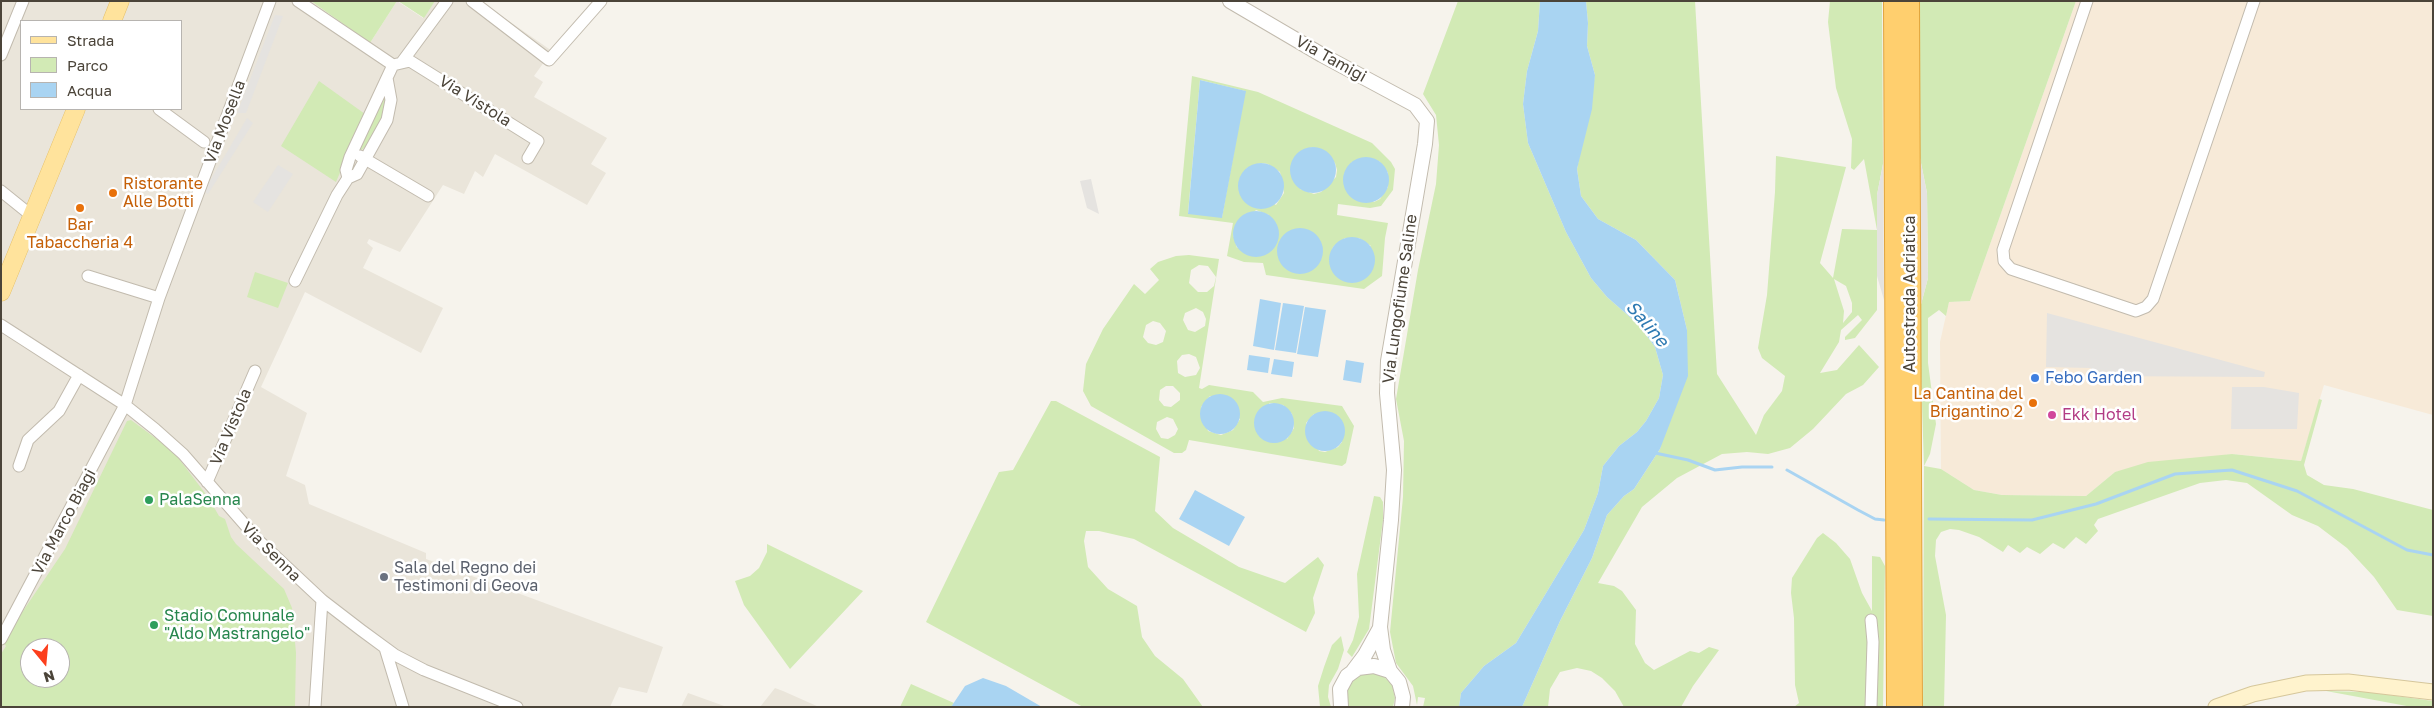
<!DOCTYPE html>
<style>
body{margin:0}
#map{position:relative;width:2434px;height:708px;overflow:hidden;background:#f6f3ec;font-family:"Golos Text",sans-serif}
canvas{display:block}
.frame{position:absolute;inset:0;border:2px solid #4b4439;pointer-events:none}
.legend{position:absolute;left:20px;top:20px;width:162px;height:90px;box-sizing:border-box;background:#fff;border:1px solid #b7b4b0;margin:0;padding:6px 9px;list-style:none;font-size:15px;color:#4b4439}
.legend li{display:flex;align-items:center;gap:10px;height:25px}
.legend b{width:25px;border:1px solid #b7b4b0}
.north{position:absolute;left:20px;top:638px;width:50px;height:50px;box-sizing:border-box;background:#fff;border:1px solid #b7b4b0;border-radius:50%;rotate:163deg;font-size:14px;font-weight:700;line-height:20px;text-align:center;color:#4b4439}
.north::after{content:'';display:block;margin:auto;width:18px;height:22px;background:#fc3f1d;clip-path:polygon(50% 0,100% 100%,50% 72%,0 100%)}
</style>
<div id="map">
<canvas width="2434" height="708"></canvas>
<div class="frame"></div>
<ul class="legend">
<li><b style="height:6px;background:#ffe39c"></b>Strada</li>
<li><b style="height:14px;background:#d2eab5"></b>Parco</li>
<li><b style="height:14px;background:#a9d4f2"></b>Acqua</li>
</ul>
<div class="north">N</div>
</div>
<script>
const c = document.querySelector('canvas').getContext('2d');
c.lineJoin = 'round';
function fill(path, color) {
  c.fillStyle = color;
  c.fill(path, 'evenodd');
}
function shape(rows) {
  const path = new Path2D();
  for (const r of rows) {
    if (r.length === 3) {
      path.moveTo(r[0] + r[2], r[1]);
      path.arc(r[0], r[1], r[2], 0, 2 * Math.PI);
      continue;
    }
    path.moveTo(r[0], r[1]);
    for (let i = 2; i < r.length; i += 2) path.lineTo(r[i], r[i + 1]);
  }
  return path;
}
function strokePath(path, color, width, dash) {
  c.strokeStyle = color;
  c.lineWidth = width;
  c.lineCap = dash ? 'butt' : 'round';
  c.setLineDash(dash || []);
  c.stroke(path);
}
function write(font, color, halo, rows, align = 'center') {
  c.font = font + ' "Golos Text",sans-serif';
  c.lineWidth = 5;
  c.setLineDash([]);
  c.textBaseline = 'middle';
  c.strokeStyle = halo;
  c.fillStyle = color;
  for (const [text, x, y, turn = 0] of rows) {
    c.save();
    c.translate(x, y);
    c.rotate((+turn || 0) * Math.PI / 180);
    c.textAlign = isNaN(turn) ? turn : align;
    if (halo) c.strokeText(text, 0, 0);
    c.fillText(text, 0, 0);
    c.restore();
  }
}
fill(shape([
 [1,1,311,1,370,43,397,1,423,18,435,1,480,1,552,51,534,76,543,82,534,97,607,138,591,164,606,173,587,205,495,154,483,177,475,171,464,194,443,185,400,252,369,239,367,243,373,248,363,268,443,308,421,353,305,292,261,387,307,413,286,476,305,485,309,504,426,553,426,559,663,647,647,693,619,687,610,707,1,707],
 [21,21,181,21,181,109,21,109],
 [30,648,60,648,60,678,30,678],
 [775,688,783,691,819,707,760,707],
 [688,693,727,707,681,707]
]), '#eae5da');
fill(shape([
 [2076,1,2433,1,2433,415,2324,385,2301,461,2232,454,2115,472,2086,496,2002,495,1974,490,1941,469,1940,342,1949,302,1970,301]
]), '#f7ead8');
fill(shape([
 [311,1,397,1,370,43],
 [398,1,435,1,424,18],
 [1458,1,1540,1,1538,31,1527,71,1523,104,1528,143,1566,232,1591,278,1607,297,1639,325,1655,347,1663,375,1659,398,1646,421,1637,432,1619,446,1603,466,1598,493,1584,530,1516,643,1484,666,1461,693,1459,707,1423,707,1425,698,1418,697,1417,705,1413,686,1396,663,1390,632,1403,497,1404,441,1396,399,1418,270,1436,184,1439,145,1436,115,1423,94],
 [1586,1,1695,1,1717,374,1756,435,1764,415,1782,391,1785,376,1762,358,1758,348,1767,295,1775,192,1776,156,1846,167,1820,263,1833,278,1842,229,1877,230,1864,159,1854,170,1851,168,1852,139,1836,88,1828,22,1830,1,1882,1,1883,164,1877,195,1877,310,1855,338,1845,340,1845,337,1862,320,1858,315,1841,330,1839,342,1820,373,1837,370,1859,345,1879,367,1863,385,1846,394,1813,429,1790,448,1768,454,1747,452,1722,454,1677,478,1642,507,1598,583,1614,586,1622,591,1636,610,1635,644,1645,663,1654,670,1690,651,1699,653,1709,647,1719,650,1693,686,1681,707,1624,707,1615,691,1602,678,1591,671,1577,668,1560,672,1550,689,1548,707,1522,707,1560,621,1592,558,1607,515,1624,496,1634,489,1660,449,1687,330,1675,280,1636,240,1598,219,1581,196,1577,169,1595,75,1587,46,1588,23],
 [1834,279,1846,286,1852,303,1852,312,1843,323,1844,311],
 [1917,1,2076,1,1970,301,1949,302,1946,316,1939,310,1928,318,1928,363,1936,424,1930,454,1924,466,1941,469,1974,490,2002,495,2086,496,2115,472,2148,462,2232,454,2301,461,2319,399,2322,400,2304,465,2307,475,2324,485,2353,489,2433,510,2433,616,2397,610,2374,577,2347,548,2318,526,2292,515,2247,483,2226,480,2200,483,2098,519,2094,525,2098,531,2086,544,2076,537,2064,549,2053,543,2040,554,2027,547,2020,553,2008,545,2003,552,1979,537,1959,530,1950,529,1941,532,1936,540,1935,556,1946,615,1944,707,1923,707,1924,466,1919,312,1928,278,1927,193,1919,153],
 [1192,76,1258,92,1372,143,1391,162,1395,169,1393,190,1381,206,1370,208,1338,204,1337,215,1388,223,1385,238,1382,276,1364,289,1266,275,1263,263,1244,262,1227,256,1233,223,1179,216],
 [1200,80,1245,91,1222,217,1188,213],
 [1313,147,1335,163,1337,170,1336,177,1321,192,1314,194,1300,189,1299,152],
 [1379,161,1388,173,1388,187,1380,199,1374,202,1344,174,1352,162],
 [1261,163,1268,164,1280,172,1284,193,1276,205,1239,180,1247,168],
 [1256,210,1269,215,1237,248,1233,234],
 [1345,238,1359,238,1371,246,1329,261,1333,247],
 [319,81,365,114,336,182,281,146],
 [387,93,389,104,372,139,361,151,359,147],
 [1189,255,1219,259,1199,388,1202,389,1209,385,1253,392,1263,402,1282,398,1342,406,1354,426,1346,463,1342,466,1189,440,1186,450,1182,453,1174,453,1091,406,1083,391,1086,364,1103,329,1134,284,1145,294,1159,280,1150,269,1158,262,1176,256],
 [1199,265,1208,266,1216,277,1214,286,1207,292,1198,292,1189,283,1191,270],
 [1196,308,1203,312,1206,319,1205,326,1195,332,1188,330,1183,320,1185,313],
 [1153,321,1160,323,1166,331,1163,342,1156,345,1148,343,1143,337,1146,325],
 [1189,354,1196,357,1200,368,1196,375,1185,377,1178,373,1177,361,1182,355],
 [1166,386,1173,386,1180,393,1180,400,1171,407,1164,406,1159,400,1160,390],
 [1210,396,1240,419,1233,430,1221,435,1208,431,1201,407],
 [1269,403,1283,405,1292,414,1294,428,1287,439],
 [1314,414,1342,442,1338,447,1325,452,1319,451,1306,423],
 [1167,417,1173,419,1178,429,1175,435,1168,439,1161,438,1156,429,1157,422],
 [255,272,288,283,278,308,247,297],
 [1051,401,1056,401,1160,457,1155,511,1173,528,1239,567,1285,583,1318,557,1324,565,1313,598,1315,613,1306,632,1134,539,1099,531,1086,531,1084,541,1088,567,1108,589,1137,606,1142,637,1155,656,1183,679,1203,707,1083,707,926,622,999,472,1013,470],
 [131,420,173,451,208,497,219,516,225,519,231,537,236,544,284,589,292,608,296,653,295,707,1,707,1,654,6,646,2,642,65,549,127,421],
 [30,648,60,648,60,678,30,678],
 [1374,496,1380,497,1383,502,1383,520,1369,629,1352,657,1347,652,1353,640,1359,617,1357,574],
 [1823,533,1836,543,1850,559,1862,593,1872,611,1872,556,1880,557,1885,566,1883,707,1794,707,1799,703,1795,685,1794,618,1791,593,1792,578,1817,538],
 [767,544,863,591,790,669,744,605,735,581,750,576,759,568,767,552],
 [1341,636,1344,650,1338,669,1329,685,1328,697,1331,707,1320,707,1318,686,1324,667,1332,645],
 [1374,672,1381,674,1392,684,1395,698,1393,707,1348,707,1346,691,1353,679,1359,674],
 [911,684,954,703,951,707,900,707],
 [2326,691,2368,692,2433,701,2433,707,2412,707]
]), '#d2eab5');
fill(shape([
 [275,15,283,16,246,113,237,113],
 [247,118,253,123,208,194,204,191],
 [1919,153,1927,193,1928,278,1919,312],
 [1883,164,1884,300,1877,276,1877,195],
 [278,165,293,174,268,212,253,202],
 [1091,179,1099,214,1087,208,1080,181],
 [2047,313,2265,372,2264,377,2091,376,2091,368,2046,367],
 [2232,387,2264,387,2299,393,2297,429,2231,429]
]), '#e5e3e0');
fill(shape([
 [1540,1,1586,1,1588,23,1587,46,1595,75,1592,109,1577,169,1581,196,1598,219,1636,240,1675,280,1687,330,1688,376,1660,449,1634,489,1624,496,1607,515,1592,558,1560,621,1522,707,1459,707,1461,693,1484,666,1516,643,1584,530,1598,493,1603,466,1619,446,1637,432,1646,421,1659,398,1663,375,1655,347,1639,325,1607,297,1591,278,1566,232,1528,143,1523,104,1527,71,1538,31],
 [1200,80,1246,91,1222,218,1188,214],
 [1313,170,23],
 [1366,180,23],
 [1261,186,23],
 [1256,234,23],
 [1300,251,23],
 [1352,260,23],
 [1260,299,1281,303,1274,350,1253,346],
 [1283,303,1304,306,1296,353,1275,350],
 [1305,307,1326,310,1318,357,1297,354],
 [1249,355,1270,358,1268,373,1247,370],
 [1274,359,1294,362,1292,377,1271,374],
 [1346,360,1364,363,1361,383,1343,380],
 [1220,414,20],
 [1274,423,20],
 [1325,431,20],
 [1195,490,1245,517,1229,546,1179,519],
 [983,678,1006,686,1042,707,951,707,965,686]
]), '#a9d4f2');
strokePath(shape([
 [1655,453,1688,460,1715,470,1742,467,1772,467],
 [1787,470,1858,510,1875,519,1884,520],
 [1929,519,2032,520,2096,504,2175,474,2232,470,2297,491,2407,550,2433,555]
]), '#a9d4f2', 3);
const minor = shape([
 [298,1,393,65,350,157,346,170,348,178],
 [472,1,549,60,601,1],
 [2087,1,2003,250,2004,261,2011,269,2136,311,2146,307,2153,299,2254,1],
 [1,55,23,1],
 [402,62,447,1],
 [393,65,410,61,538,141,528,158],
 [159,109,204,142],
 [360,156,428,196],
 [1,191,32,216],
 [88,276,159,298],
 [295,281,337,195,348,178,357,174,387,120,391,100,387,78],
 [1,325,125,405,155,429,183,454,259,541,322,600,361,630,395,655,424,670,517,707],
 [19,466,28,440,59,411,79,375],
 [207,482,255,371],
 [1871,620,1873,642,1871,707],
 [1,639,125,405,159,298,270,1],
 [385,648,403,707],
 [315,707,322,600]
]);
const tertiary = shape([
 [1230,1,1322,55,1415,105,1427,121,1425,144,1388,361,1387,393,1394,470,1391,520,1380,627,1383,650,1390,671],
 [1353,671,1365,655,1380,628],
 [1341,707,1340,689,1347,676,1358,668,1374,666,1390,671,1399,682,1403,697,1402,707]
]);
const secondary = shape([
 [2216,707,2253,694,2306,683,2348,682,2433,692]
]);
const primary = shape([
 [112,21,120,1],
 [1,292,76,109]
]);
const motorway = shape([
 [1894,1,1897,707],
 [1909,1,1912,707]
]);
strokePath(minor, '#c2bbae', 13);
strokePath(tertiary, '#c2bbae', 16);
strokePath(secondary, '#d6c79b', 17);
strokePath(primary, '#e6c16a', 19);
strokePath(motorway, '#e0a43c', 22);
strokePath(minor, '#fff', 11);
strokePath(tertiary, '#fff', 14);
strokePath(secondary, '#fff3cd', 15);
strokePath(primary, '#ffe39c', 18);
strokePath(motorway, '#ffcf6e', 20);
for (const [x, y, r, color] of [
 [113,193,5,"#e8710a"],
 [80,208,5,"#e8710a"],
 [2035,378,5,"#3f7fe0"],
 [2033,403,5,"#e8710a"],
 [2052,415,5,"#d1479c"],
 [149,500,5,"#2e9e5b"],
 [384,577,5,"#6b7280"],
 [154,625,5,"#2e9e5b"]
]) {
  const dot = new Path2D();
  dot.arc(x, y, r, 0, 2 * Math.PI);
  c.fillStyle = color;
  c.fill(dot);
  strokePath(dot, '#fff', 2);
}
write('16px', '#4b4439', '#fff', [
 ["Via Tamigi",1331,59,29],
 ["Via Vistola",475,101,32],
 ["Via Mosella",225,122,-69],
 ["Autostrada Adriatica",1910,294,-90],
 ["Via Lungofiume Saline",1400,299,-82],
 ["Via Vistola",231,427,-67],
 ["Via Marco Biagi",64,522,-62],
 ["Via Senna",271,552,45]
]);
write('16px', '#c56008', '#fff', [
 ["Ristorante",123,184],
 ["Alle Botti",123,202],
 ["Bar",80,225,"center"],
 ["Tabaccheria 4",80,243,"center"],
 ["La Cantina del",2023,394,"right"],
 ["Brigantino 2",2023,412,"right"]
], 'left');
write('16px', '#366cbe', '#fff', [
 ["Febo Garden",2045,378]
], 'left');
write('16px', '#b23c85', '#fff', [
 ["Ekk Hotel",2062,415]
], 'left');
write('16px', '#27864d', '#fff', [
 ["PalaSenna",159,500],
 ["Stadio Comunale",164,616],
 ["\"Aldo Mastrangelo\"",164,634]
], 'left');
write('16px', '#5b616d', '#fff', [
 ["Sala del Regno dei",394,568],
 ["Testimoni di Geova",394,586]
], 'left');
write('italic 18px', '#2e7ab2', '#fff', [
 ["Saline",1647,324,49]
]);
</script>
